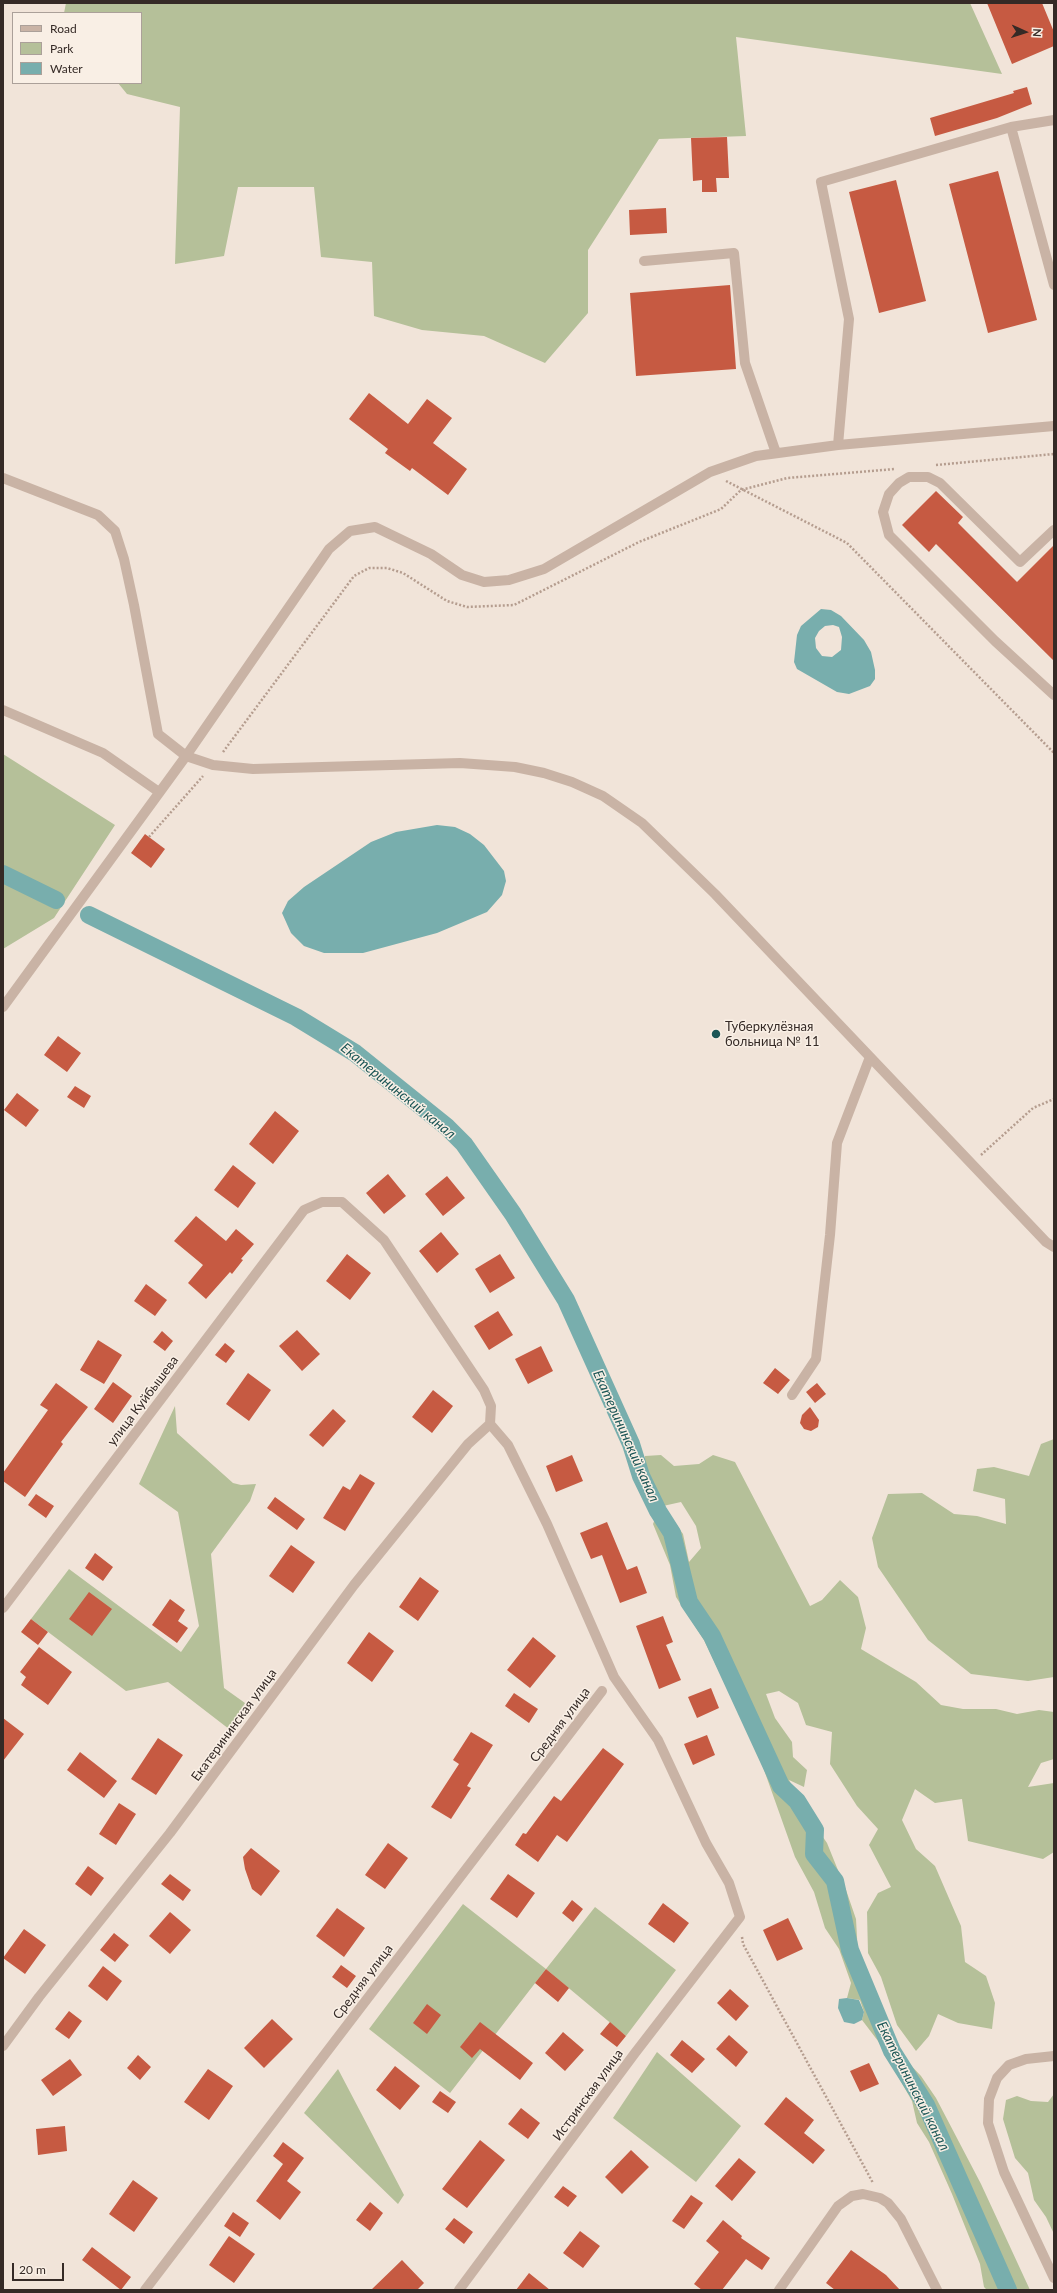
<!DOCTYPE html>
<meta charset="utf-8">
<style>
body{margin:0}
#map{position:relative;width:1057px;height:2293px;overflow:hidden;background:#f1e4d9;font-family:Lato,sans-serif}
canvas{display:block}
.frame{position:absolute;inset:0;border:4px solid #352a26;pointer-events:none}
.legend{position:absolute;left:12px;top:12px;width:130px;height:72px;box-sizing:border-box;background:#f9efe5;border:1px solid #aba099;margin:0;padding:5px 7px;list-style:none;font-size:12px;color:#352a26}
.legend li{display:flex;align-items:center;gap:8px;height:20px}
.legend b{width:20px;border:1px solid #aba099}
.north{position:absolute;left:1005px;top:12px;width:40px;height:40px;-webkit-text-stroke:3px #f9efe5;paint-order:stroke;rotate:93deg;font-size:11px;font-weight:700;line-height:16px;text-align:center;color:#352a26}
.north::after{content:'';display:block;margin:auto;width:14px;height:18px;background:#352a26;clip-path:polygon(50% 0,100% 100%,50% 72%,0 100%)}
.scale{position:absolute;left:12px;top:2263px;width:52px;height:18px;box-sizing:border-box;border:2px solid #352a26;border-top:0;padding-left:5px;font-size:12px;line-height:14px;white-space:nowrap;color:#352a26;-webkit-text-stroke:3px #f9efe5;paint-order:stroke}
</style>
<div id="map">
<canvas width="1057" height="2293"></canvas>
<div class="frame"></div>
<ul class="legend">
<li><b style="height:5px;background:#c9b3a5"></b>Road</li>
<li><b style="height:11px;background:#b5c099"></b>Park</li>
<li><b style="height:11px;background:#78aead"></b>Water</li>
</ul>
<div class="north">N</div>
<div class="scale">20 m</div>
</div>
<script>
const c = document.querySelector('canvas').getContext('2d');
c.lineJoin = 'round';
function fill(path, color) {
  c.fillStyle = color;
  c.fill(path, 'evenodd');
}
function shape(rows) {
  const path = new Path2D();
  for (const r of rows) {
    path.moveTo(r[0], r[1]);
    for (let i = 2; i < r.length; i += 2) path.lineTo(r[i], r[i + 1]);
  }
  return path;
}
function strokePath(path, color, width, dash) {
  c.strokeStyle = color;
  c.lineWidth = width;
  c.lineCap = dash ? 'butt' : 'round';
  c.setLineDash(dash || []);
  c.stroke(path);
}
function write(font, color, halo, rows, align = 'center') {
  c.font = font + ' Lato,sans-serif';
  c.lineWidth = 3;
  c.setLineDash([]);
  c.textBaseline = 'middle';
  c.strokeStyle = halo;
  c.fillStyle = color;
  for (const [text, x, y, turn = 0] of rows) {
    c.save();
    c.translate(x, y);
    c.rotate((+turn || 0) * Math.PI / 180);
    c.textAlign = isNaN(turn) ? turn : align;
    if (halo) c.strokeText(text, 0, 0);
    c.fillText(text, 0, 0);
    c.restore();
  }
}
fill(shape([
 [66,3,970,3,1002,74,736,37,746,136,659,139,588,250,588,313,545,363,484,336,422,330,374,316,372,262,321,257,314,187,238,187,224,256,175,264,180,107,127,94,118,83,141,83,141,13,64,13],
 [3,754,115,825,54,918,3,949],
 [175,1406,177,1433,233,1483,241,1485,256,1484,250,1501,211,1554,224,1688,245,1703,229,1729,168,1682,126,1691,31,1619,69,1569,181,1652,199,1626,178,1512,139,1484],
 [1054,1439,1054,1677,1028,1681,971,1674,928,1640,878,1567,872,1538,888,1494,922,1493,954,1514,977,1516,1006,1524,1005,1499,973,1491,977,1469,994,1467,1029,1476,1041,1444],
 [661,1455,674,1466,699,1464,713,1455,735,1462,810,1606,822,1600,840,1580,858,1597,866,1628,861,1649,916,1682,941,1705,963,1709,996,1709,1017,1714,1039,1710,1054,1712,1054,1759,1041,1763,1028,1787,1054,1783,1054,1852,1043,1859,968,1841,962,1799,935,1803,915,1789,902,1820,916,1849,935,1866,961,1926,965,1962,986,1976,995,2003,992,2029,958,2023,938,2014,929,2036,916,2051,897,2025,881,1977,868,1953,867,1912,878,1893,891,1887,869,1845,878,1829,857,1806,830,1764,832,1732,806,1725,798,1703,779,1691,766,1694,775,1718,792,1742,793,1757,807,1770,804,1787,789,1780,805,1811,827,1843,846,1890,856,1919,858,1955,885,2027,902,2056,921,2076,936,2098,981,2184,1030,2290,987,2290,984,2287,980,2264,952,2194,929,2142,917,2123,912,2101,878,2041,862,2020,864,2012,860,2000,847,1998,851,1983,839,1949,825,1928,814,1892,795,1857,758,1753,704,1640,676,1597,670,1565,653,1524,658,1511,670,1515,683,1534,689,1562,701,1548,696,1526,681,1502,663,1506,656,1500,651,1484,642,1470,645,1456],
 [463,1904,546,1969,595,1907,676,1970,626,2036,546,1969,450,2093,369,2029],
 [657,2052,741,2126,696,2182,613,2118],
 [338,2069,404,2195,398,2204,304,2113],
 [1054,2094,1054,2234,1046,2217,1034,2200,1028,2173,1015,2158,1003,2119,1006,2100,1017,2096,1031,2101,1048,2102]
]), '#b5c099');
fill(shape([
 [821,609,831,610,841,616,864,640,871,652,875,670,875,679,870,686,849,694,837,692,797,669,794,662,797,635,801,626],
 [833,625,839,627,842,637,841,650,832,657,822,656,816,648,815,638,819,631,825,626],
 [437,825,455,827,470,834,484,845,504,871,506,881,502,895,487,912,437,933,363,953,324,953,304,946,291,933,282,913,288,901,304,887,371,842,396,832],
 [847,1998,859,2000,864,2012,862,2020,854,2024,844,2022,838,2008,839,1999]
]), '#78aead');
strokePath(shape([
 [3,874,56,900],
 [89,915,296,1017,355,1053,447,1127,464,1144,513,1214,566,1300,631,1444,641,1476,658,1511,672,1533,689,1602,712,1636,781,1786,797,1801,815,1830,814,1854,835,1881,850,1950,892,2051,926,2105,1008,2290]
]), '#78aead', 18);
fill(shape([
 [987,3,1042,3,1054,32,1054,46,1012,64],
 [1027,87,1032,104,997,118,935,136,930,118,1014,93,1013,91],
 [727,137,729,178,716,178,717,192,702,192,702,180,693,181,691,138],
 [998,171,1037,320,988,333,949,184],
 [896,180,926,301,879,313,849,192],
 [666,208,667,233,630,235,629,210],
 [730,285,736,369,636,376,630,293],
 [369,393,408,424,427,399,452,418,433,443,467,469,448,495,412,468,410,471,385,453,388,449,349,419],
 [936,491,963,517,958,523,1017,582,1054,545,1054,661,936,544,929,552,902,525],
 [145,834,165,849,151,868,131,853],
 [58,1036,81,1053,67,1072,44,1055],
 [75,1086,91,1096,84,1108,67,1097],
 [17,1093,39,1110,26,1127,4,1110],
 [275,1111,299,1131,273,1164,249,1144],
 [233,1165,256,1183,238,1208,214,1190],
 [388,1174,406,1196,384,1214,366,1193],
 [447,1176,465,1198,443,1216,425,1194],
 [196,1216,226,1241,236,1229,254,1244,241,1259,243,1260,232,1274,230,1272,206,1299,188,1283,203,1265,174,1241],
 [441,1232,459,1254,437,1273,419,1251],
 [347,1254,371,1273,350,1300,326,1281],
 [500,1254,515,1278,490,1293,475,1269],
 [146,1284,167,1300,155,1316,134,1301],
 [498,1311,513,1335,489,1350,474,1326],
 [297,1330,320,1354,302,1371,279,1346],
 [162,1331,173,1341,165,1351,153,1342],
 [98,1340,122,1355,104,1384,80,1370],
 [225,1343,235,1351,226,1363,215,1355],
 [541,1346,553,1371,528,1384,515,1359],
 [775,1368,790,1380,778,1394,763,1383],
 [248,1373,271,1390,249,1421,226,1404],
 [113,1382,132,1396,113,1423,94,1409],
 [56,1383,88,1407,61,1442,63,1444,25,1497,3,1481,3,1473,48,1410,40,1405],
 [817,1383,826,1394,815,1403,806,1392],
 [433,1390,453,1406,432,1433,412,1417],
 [810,1407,819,1420,818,1427,811,1431,804,1429,800,1423,802,1415],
 [333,1409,346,1421,323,1447,309,1435],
 [572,1455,583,1481,556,1492,546,1466],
 [360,1474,375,1483,345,1531,323,1518,343,1486,350,1490],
 [36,1494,54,1506,46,1518,28,1505],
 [275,1497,305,1519,297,1530,267,1508],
 [607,1522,627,1570,637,1566,647,1593,620,1603,602,1555,591,1559,580,1533],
 [291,1545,315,1562,293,1593,269,1576],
 [95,1553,113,1567,103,1581,85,1568],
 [420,1577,439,1591,418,1621,399,1607],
 [89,1592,112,1609,92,1636,69,1619],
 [170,1599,185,1610,178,1621,188,1628,177,1643,152,1625],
 [663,1616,673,1642,666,1645,681,1680,659,1689,636,1626],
 [31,1619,48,1632,38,1645,21,1632],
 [369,1632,394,1651,372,1682,347,1663],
 [533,1637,556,1656,530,1688,507,1670],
 [39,1647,72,1672,48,1705,21,1685,26,1677,20,1672],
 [711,1688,719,1708,697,1718,688,1697],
 [514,1693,538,1709,529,1723,505,1706],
 [3,1718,24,1734,3,1761],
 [471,1732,493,1745,467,1786,471,1788,451,1819,431,1807,459,1764,453,1760],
 [707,1735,715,1755,693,1765,684,1744],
 [158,1738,183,1755,156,1795,131,1779],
 [603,1748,624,1764,567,1842,557,1835,538,1862,515,1845,523,1833,526,1834,554,1796,561,1801],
 [80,1752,117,1781,104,1798,67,1770],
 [119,1803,136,1814,116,1845,99,1834],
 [388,1843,408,1858,385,1889,365,1875],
 [251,1848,280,1871,261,1896,252,1889,245,1869,243,1857],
 [88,1866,104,1878,91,1896,75,1884],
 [170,1874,191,1890,183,1901,161,1884],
 [508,1874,535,1893,517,1918,490,1899],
 [572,1900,583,1909,573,1922,562,1913],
 [663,1903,689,1923,674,1943,648,1924],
 [337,1908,365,1928,344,1957,316,1936],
 [170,1912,191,1930,170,1954,149,1936],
 [788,1918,803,1949,777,1961,763,1930],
 [24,1929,46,1945,25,1974,3,1958],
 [114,1933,129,1945,115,1962,100,1950],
 [341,1965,356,1976,347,1988,332,1977],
 [103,1966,122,1981,107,2001,88,1986],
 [546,1969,569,1988,558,2002,535,1983],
 [730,1989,749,2006,736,2021,717,2003],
 [427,2004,441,2015,427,2034,413,2023],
 [69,2011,82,2021,69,2039,55,2029],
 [272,2019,293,2039,264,2068,244,2048],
 [480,2022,533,2063,520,2080,480,2049,472,2058,460,2047],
 [610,2022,626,2036,617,2047,600,2034],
 [563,2032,584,2050,565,2071,545,2053],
 [729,2035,748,2052,736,2067,716,2049],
 [682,2040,705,2059,692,2073,670,2055],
 [138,2055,151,2067,140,2080,127,2068],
 [70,2059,82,2075,53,2096,41,2080],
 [869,2063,879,2084,860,2092,850,2071],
 [395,2066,420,2086,400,2110,376,2090],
 [208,2069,233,2086,209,2120,184,2102],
 [440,2091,456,2102,448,2113,432,2102],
 [786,2097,814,2120,804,2133,825,2150,813,2164,764,2124],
 [521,2108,540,2123,528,2139,508,2124],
 [65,2126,67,2151,38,2155,36,2129],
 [480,2140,505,2160,467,2208,442,2189],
 [283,2142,304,2158,287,2181,301,2192,280,2220,256,2201,283,2164,273,2156],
 [631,2150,649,2167,622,2194,605,2177],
 [739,2158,756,2172,732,2201,715,2186],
 [133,2180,158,2198,134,2232,109,2214],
 [563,2186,577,2196,568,2207,554,2197],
 [691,2195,703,2203,684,2229,672,2221],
 [370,2202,383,2213,370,2231,356,2220],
 [233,2212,249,2223,240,2237,224,2226],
 [454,2218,473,2232,464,2244,445,2229],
 [723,2220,742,2236,741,2238,770,2258,762,2270,746,2259,722,2290,702,2290,694,2284,719,2252,706,2241],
 [580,2231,600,2246,583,2268,563,2253],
 [229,2236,255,2254,234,2283,209,2265],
 [92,2247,131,2277,121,2290,82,2260],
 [851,2250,886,2275,900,2290,835,2290,826,2283],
 [402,2260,424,2283,417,2290,371,2290],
 [529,2273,550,2290,516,2290]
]), '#c65a42');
strokePath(shape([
 [936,465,1054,454],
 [726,481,847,543,1054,753],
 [223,752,354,576,369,568,387,568,403,573,447,601,467,607,514,605,639,542,721,509,741,490,787,478,895,469],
 [149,837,203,776],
 [981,1155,1033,1108,1054,1099],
 [742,1937,743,1944,873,2183]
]), '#b59d8f', 2.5, [2, 2]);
strokePath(shape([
 [1011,127,1054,285],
 [644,261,734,253,745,363,776,453],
 [838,445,849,319,821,182,1011,127,1054,120],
 [3,478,98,515,115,531,124,559,134,605,158,734,186,756,213,765,253,769,460,763,515,767,544,773,572,782,603,796,642,823,715,894,1046,1242,1054,1247],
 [1054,530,1020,562,940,483,928,477,909,477,899,483,889,494,883,512,889,535,995,641,1054,695],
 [3,710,103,753,159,792],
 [3,1007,186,756,329,549,350,531,375,527,431,554,462,575,484,582,509,580,544,569,710,472,756,456,838,445,1054,426],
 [792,1395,816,1359,830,1235,837,1143,870,1057],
 [3,1608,304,1210,322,1202,342,1202,384,1240,484,1390,491,1406,490,1424,508,1445,547,1524,614,1677,658,1740,706,1843,729,1883,740,1917,635,2053,459,2290],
 [3,2046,39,1997,170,1833,354,1585,468,1444,490,1424],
 [1054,2056,1026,2059,1009,2065,997,2078,989,2099,988,2123,1004,2172,1054,2278],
 [145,2290,602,1691],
 [779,2290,838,2206,852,2196,863,2194,880,2198,888,2203,901,2219,937,2290]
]), '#c9b3a5', 10);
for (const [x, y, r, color] of [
 [716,1034,5,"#1c5656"]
]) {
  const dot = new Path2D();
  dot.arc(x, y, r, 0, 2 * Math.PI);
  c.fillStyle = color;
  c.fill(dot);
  strokePath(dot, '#f9efe5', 1.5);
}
write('13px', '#352a26', '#f9efe5', [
 ["Туберкулёзная",725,1027],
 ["больница № 11",725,1042]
], 'left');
write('13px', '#352a26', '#f9efe5', [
 ["улица Куйбышева",143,1401,-53],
 ["Екатерининская улица",234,1725,-54],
 ["Средняя улица",560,1725,-53],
 ["Средняя улица",363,1982,-53],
 ["Истринская улица",588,2095,-54]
]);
write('italic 14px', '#1c5656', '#f9efe5', [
 ["Екатерининский канал",398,1091,39],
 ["Екатерининский канал",626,1436,66],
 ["Екатерининский канал",913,2086,63]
]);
</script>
